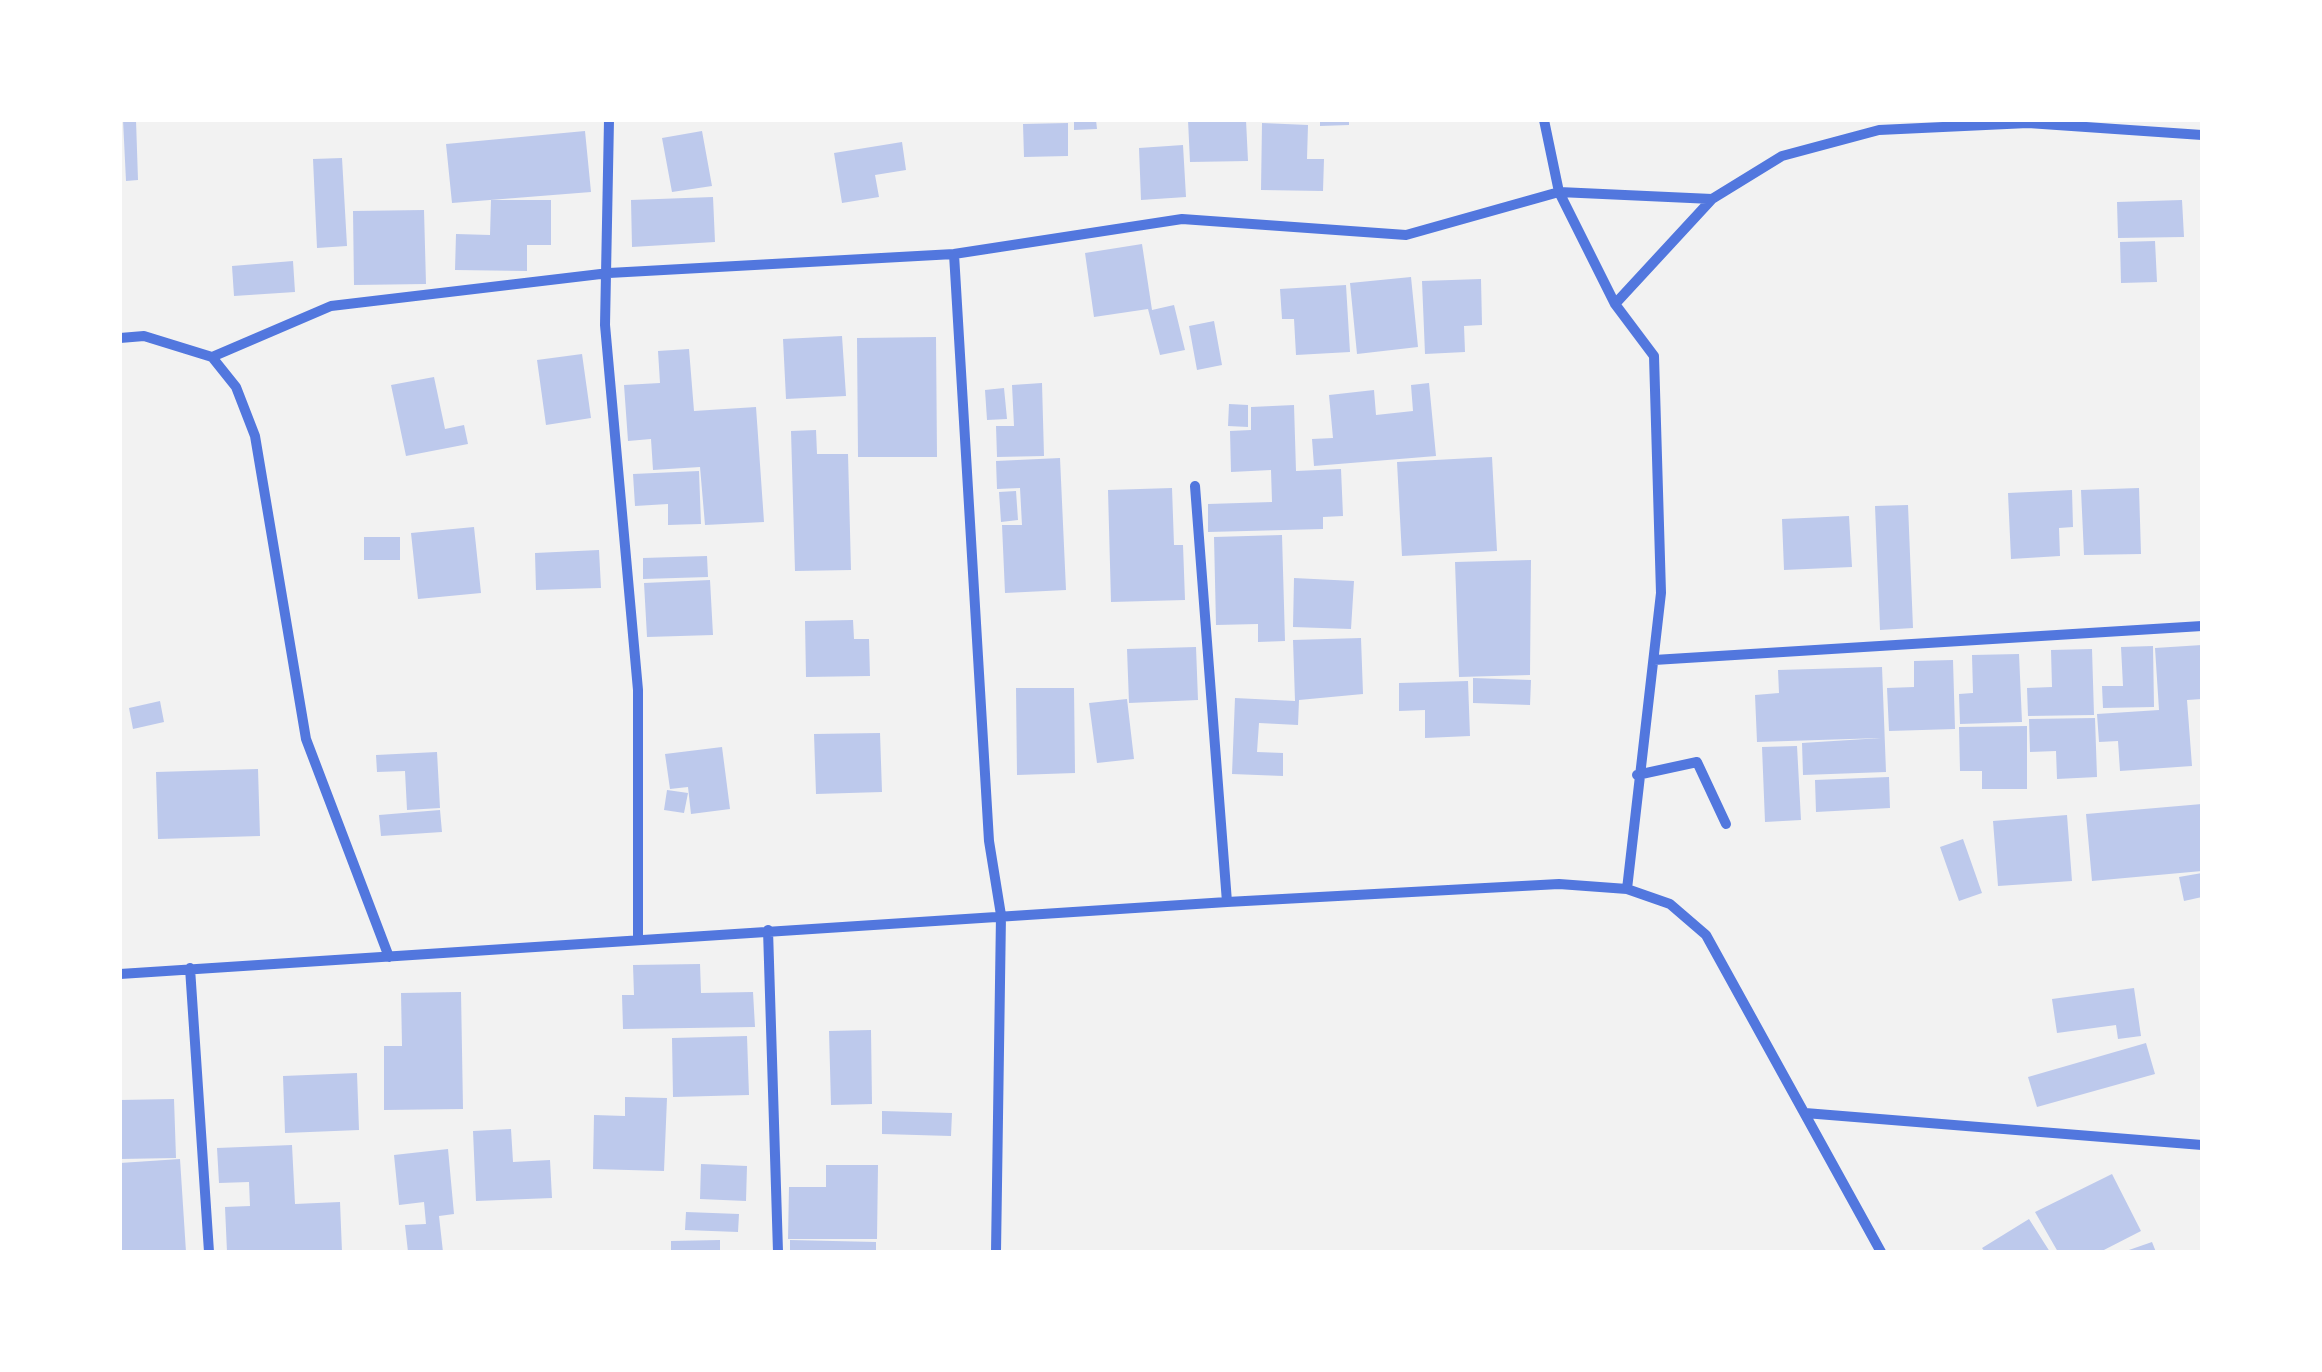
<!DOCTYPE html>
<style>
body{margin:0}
#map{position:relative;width:2322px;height:1372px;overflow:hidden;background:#f2f2f2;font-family:Literata,serif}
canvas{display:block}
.frame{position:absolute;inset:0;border:122px solid #fff;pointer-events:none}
</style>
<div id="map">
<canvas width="2322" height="1372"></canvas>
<div class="frame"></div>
</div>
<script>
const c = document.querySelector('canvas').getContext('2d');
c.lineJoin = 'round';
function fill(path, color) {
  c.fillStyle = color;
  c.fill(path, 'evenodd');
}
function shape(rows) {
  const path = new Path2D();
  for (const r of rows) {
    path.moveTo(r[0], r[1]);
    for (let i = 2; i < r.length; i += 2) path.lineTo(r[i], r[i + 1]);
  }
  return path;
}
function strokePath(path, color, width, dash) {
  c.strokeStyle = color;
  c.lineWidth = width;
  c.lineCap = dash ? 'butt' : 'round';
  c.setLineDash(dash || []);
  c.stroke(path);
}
fill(shape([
 [123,120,136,120,138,180,126,181],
 [1074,120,1096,120,1097,129,1074,130],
 [1188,120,1246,120,1248,161,1190,162],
 [1320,120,1349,120,1349,125,1320,126],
 [1068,123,1068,156,1024,157,1023,124],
 [1262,123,1308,125,1307,159,1324,159,1323,191,1261,190],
 [585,131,591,192,452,203,446,144],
 [702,131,712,186,672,192,662,138],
 [902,142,906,170,875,175,879,197,842,203,834,153],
 [1183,145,1186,197,1141,200,1139,148],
 [342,158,347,246,317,248,313,159],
 [713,197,715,242,632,247,631,200],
 [491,200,551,200,551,245,527,245,527,271,455,270,456,234,490,235],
 [2182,200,2184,237,2118,238,2117,202],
 [424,210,426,284,354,285,353,211],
 [2155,241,2157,282,2121,283,2120,242],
 [1142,244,1152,310,1174,305,1185,350,1160,355,1148,309,1094,317,1085,253],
 [293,261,295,292,234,296,232,266],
 [1411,277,1418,347,1357,354,1350,283],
 [1481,279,1482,325,1464,326,1465,352,1425,354,1422,281],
 [1346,285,1350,352,1296,355,1294,319,1282,319,1280,289],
 [1214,321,1222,365,1197,370,1189,326],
 [842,336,846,396,786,399,783,339],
 [936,337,937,457,858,457,857,338],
 [689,349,694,411,756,407,764,522,705,525,700,467,653,470,651,439,628,441,624,385,660,383,658,351],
 [582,354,591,418,546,425,537,360],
 [434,377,445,429,464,425,468,444,406,456,391,385],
 [1042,383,1044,456,997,457,996,426,1014,426,1012,385],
 [1429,383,1436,456,1314,466,1312,439,1333,438,1329,395,1374,390,1376,415,1413,411,1411,385],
 [1004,388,1007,419,987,420,985,390],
 [1229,404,1248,405,1248,427,1228,426],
 [1294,405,1296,471,1341,469,1343,516,1323,517,1323,529,1208,532,1208,504,1272,502,1271,470,1231,472,1230,431,1251,430,1251,407],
 [816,430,817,454,848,454,851,570,795,571,791,431],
 [1492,457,1497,551,1402,556,1397,462],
 [1060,458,1066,590,1005,593,1002,525,1022,525,1020,488,997,489,996,461],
 [699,471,701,524,668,525,668,504,635,506,633,474],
 [1172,488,1174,545,1183,545,1185,600,1111,602,1108,490],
 [2139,488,2141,554,2084,555,2081,490],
 [2072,490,2073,527,2059,528,2060,556,2011,559,2008,493],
 [1016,491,1018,520,1001,522,999,492],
 [1908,505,1913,628,1880,630,1875,506],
 [1849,516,1852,567,1784,570,1782,519],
 [474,527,481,593,418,599,411,533],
 [1282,535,1285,641,1258,642,1258,624,1216,625,1214,537],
 [364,537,400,537,400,560,364,560],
 [599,550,601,588,536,590,535,553],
 [707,556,708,577,643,579,643,558],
 [1531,560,1530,675,1459,677,1455,562],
 [1294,578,1354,581,1351,629,1293,627],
 [710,580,713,635,647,637,644,583],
 [853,620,854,639,869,639,870,676,806,677,805,621],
 [1361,638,1363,694,1299,700,1298,725,1259,723,1257,752,1283,753,1283,776,1232,774,1235,698,1295,701,1293,640],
 [2202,645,2202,699,2187,700,2192,766,2120,771,2118,741,2099,742,2097,714,2159,710,2155,648],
 [2153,646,2154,707,2103,708,2102,686,2123,686,2121,647],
 [1196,647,1198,700,1129,703,1127,649],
 [2092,649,2094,715,2028,716,2027,688,2052,687,2051,650],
 [2019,654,2022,722,1960,724,1959,694,1973,693,1972,655],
 [1953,660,1955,729,1889,731,1887,688,1914,687,1914,661],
 [1882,667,1886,772,1803,775,1802,743,1881,738,1757,742,1755,695,1779,693,1778,670],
 [1473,678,1531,680,1530,705,1473,703],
 [1468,681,1470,736,1425,738,1425,710,1399,711,1399,683],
 [1016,688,1074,688,1075,773,1017,775],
 [1127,699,1134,759,1097,763,1089,703],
 [160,701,164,722,133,729,129,708],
 [2095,718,2097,777,2057,779,2056,751,2030,752,2029,719],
 [2027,726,2027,789,1982,789,1982,771,1960,771,1959,727],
 [880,733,882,792,816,794,814,734],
 [1797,746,1801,820,1765,822,1762,747],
 [722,747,730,809,691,814,688,787,670,789,665,754],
 [437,752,440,808,407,810,405,771,377,772,376,755],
 [258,769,260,836,158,839,156,772],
 [1889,777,1890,808,1816,812,1815,780],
 [667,790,688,793,684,813,664,810],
 [2202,804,2202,871,2092,881,2086,814],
 [440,810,442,832,381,836,379,815],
 [2067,815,2072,881,1998,886,1993,821],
 [1963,839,1982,893,1959,901,1940,847],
 [2202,873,2202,897,2184,901,2179,877],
 [700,964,701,993,753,992,755,1027,623,1029,622,995,634,995,633,965],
 [2134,988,2141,1036,2118,1039,2116,1025,2057,1033,2052,999],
 [461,992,463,1109,384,1110,384,1046,402,1046,401,993],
 [871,1030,872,1104,831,1105,829,1031],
 [747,1036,749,1095,673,1097,672,1038],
 [2146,1043,2155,1074,2037,1107,2028,1077],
 [357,1073,359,1130,285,1133,283,1076],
 [625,1097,667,1098,664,1171,593,1169,594,1115,625,1116],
 [174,1099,176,1158,120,1159,120,1100],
 [882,1111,952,1113,951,1136,882,1134],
 [511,1129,513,1162,550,1160,552,1198,476,1201,473,1131],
 [292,1145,295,1204,340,1202,342,1252,227,1252,225,1207,250,1206,249,1182,219,1183,217,1148],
 [448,1149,454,1214,439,1216,443,1252,408,1252,405,1225,426,1224,424,1202,399,1205,394,1155],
 [180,1159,186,1252,120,1252,120,1163],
 [701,1164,747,1166,746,1201,700,1199],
 [826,1165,878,1165,877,1239,788,1239,789,1187,826,1187],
 [2112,1174,2141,1231,2100,1252,2058,1252,2035,1212],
 [686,1212,739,1214,738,1232,685,1230],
 [2029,1219,2050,1252,1985,1252,1982,1248],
 [720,1240,720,1252,671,1252,671,1241],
 [790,1240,876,1242,876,1252,790,1252],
 [2152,1242,2156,1252,2126,1252,2126,1251]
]), '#bdc9ec');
strokePath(shape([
 [609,120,605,325,638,690,638,940],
 [1544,120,1559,192,1615,304,1654,356,1661,593,1627,889],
 [954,254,989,841,1001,915,996,1252],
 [1615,304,1712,199,1782,156,1879,130,2028,123,2202,135],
 [120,338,144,336,212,357,236,387,255,436,306,739,389,957],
 [212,357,331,306,609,273,954,254,1182,219,1406,235,1559,192,1712,199],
 [1195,486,1227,902],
 [1654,660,2202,626],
 [1637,775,1697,762,1726,824],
 [768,930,778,1252],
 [190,968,209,1252],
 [120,974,1227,902,1559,884,1627,889,1670,904,1706,935,1881,1252],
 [1805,1113,2202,1145]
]), '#5277de', 10);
</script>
